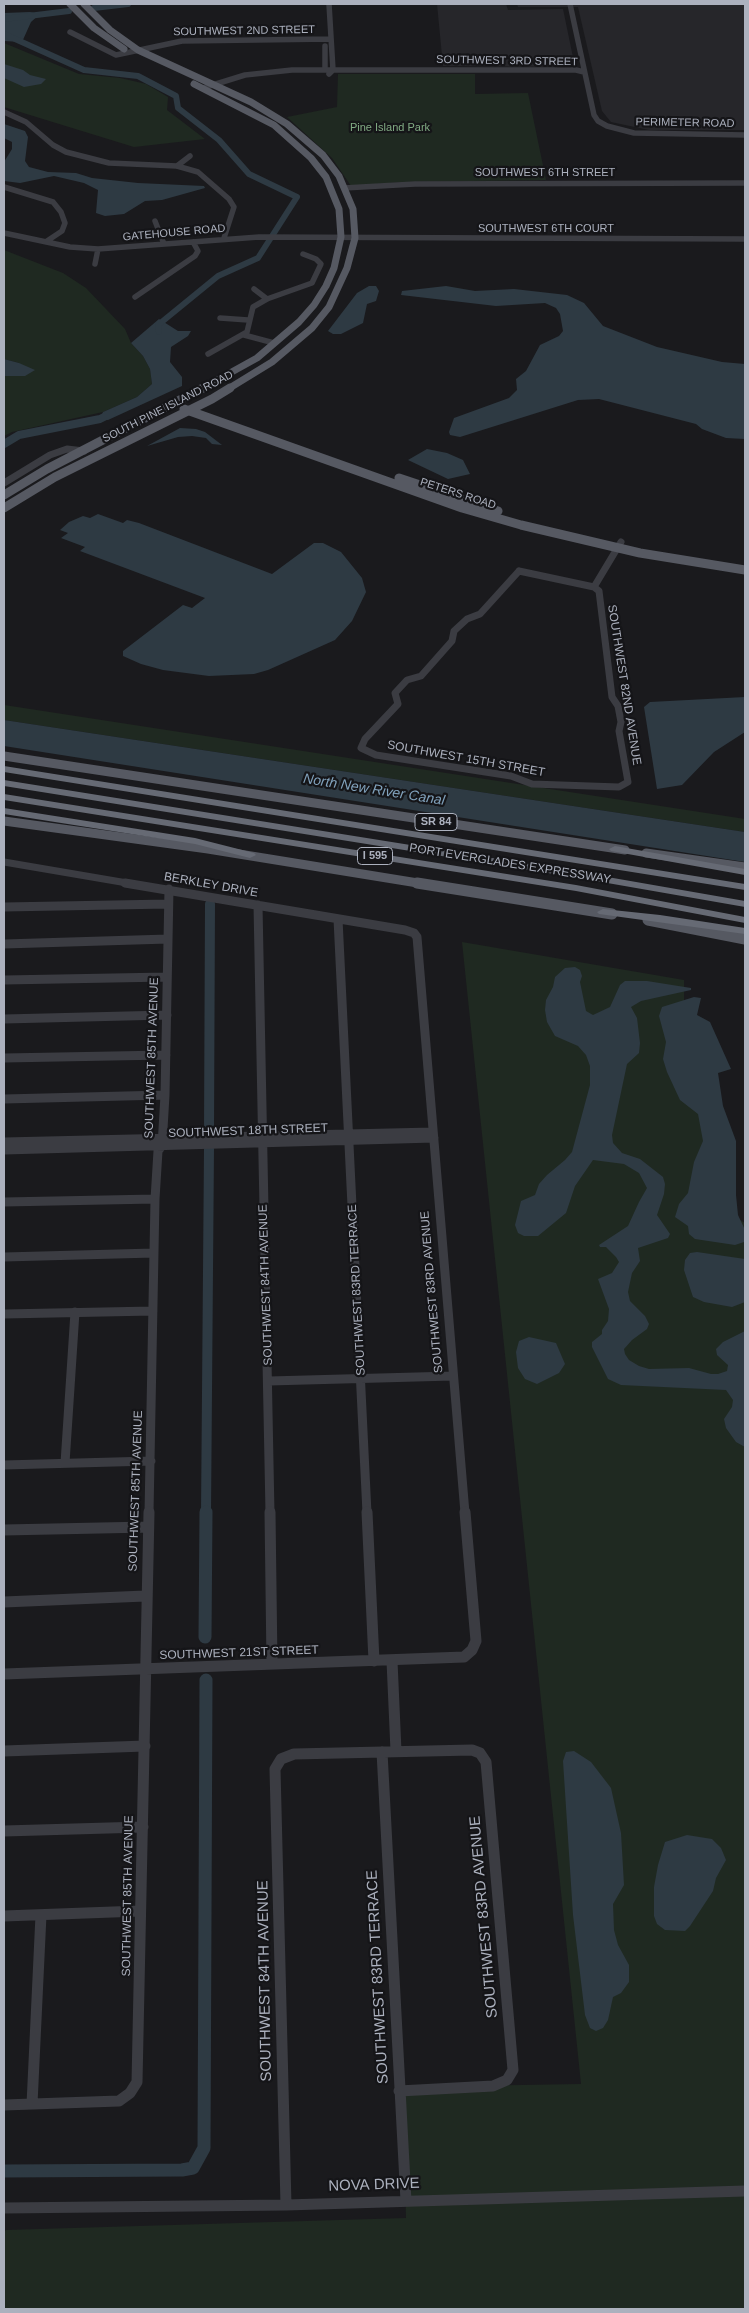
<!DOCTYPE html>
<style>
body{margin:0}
#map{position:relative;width:749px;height:2313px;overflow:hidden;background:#1a1a1d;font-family:Helvetica,sans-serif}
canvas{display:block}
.frame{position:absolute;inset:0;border:5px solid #acb1be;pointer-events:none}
</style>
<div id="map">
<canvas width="749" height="2313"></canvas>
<div class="frame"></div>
</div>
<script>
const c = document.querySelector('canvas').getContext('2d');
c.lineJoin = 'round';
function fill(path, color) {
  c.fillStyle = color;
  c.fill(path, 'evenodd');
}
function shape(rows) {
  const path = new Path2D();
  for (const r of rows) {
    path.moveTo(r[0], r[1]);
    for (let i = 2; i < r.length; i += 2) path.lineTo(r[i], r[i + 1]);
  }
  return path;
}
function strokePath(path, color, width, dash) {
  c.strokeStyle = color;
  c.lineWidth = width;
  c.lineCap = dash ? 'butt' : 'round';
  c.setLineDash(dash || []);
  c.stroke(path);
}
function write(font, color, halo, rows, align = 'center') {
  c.font = font + ' Helvetica,sans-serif';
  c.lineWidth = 4.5;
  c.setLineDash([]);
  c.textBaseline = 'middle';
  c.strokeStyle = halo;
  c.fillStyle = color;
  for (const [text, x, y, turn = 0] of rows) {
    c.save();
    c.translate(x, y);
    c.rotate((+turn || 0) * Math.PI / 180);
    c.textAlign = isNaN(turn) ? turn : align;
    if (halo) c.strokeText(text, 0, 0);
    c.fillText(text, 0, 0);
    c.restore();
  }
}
fill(shape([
 [437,4,506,4,508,10,563,9,575,67,443,66],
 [517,4,745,4,745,130,649,130,611,122,602,111,578,7,518,7]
]), '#26262a');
fill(shape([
 [4,43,79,74,120,78,146,84,168,97,167,110,205,139,134,147,4,107],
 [338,74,475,74,475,94,528,93,546,180,402,182,351,186,332,158,287,117,337,107],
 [4,250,63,273,86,288,125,329,131,343,143,356,150,369,152,384,137,397,103,412,12,432,4,436,4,376,24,376,19,363,4,359],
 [4,705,745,819,745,832,4,720],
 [462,942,684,980,684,1013,729,1213,745,1223,745,2309,4,2309,4,2232,6,2230,406,2218,403,2087,581,2084]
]), '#1f2921');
fill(shape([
 [30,12,40,14,31,22,22,42,4,41,4,13],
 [4,64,23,70,30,75,46,79,41,84,24,87,4,78],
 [4,124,25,131,28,137,25,161,29,167,48,172,76,173,92,178,138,183,204,186,205,188,162,200,145,201,124,214,105,216,96,213,98,190,84,183,54,176,20,183,4,181,4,162,12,149,12,142,4,138],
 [369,286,376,286,379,291,376,301,367,304,363,323,341,334,333,334,328,331,357,293],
 [446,286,475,291,514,289,567,295,584,303,603,326,657,347,722,362,745,364,745,439,726,438,702,429,696,424,599,399,578,400,460,437,450,435,449,432,454,418,509,398,517,390,516,379,526,371,540,345,559,336,563,331,560,314,556,308,545,303,496,306,401,295,402,291],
 [159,319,178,331,191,331,188,336,171,347,170,362,182,377,182,386,108,420,100,419,103,412,137,397,152,384,150,369,143,356,131,343],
 [4,359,19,363,35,370,25,376,4,376],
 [180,428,196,429,205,432,222,445,212,444,206,438,192,436,178,437,147,446],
 [427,449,447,453,463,460,470,474,448,479,408,460],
 [98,514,123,523,127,520,139,523,272,574,314,543,323,543,341,552,362,578,366,592,352,621,335,640,268,670,254,674,209,676,163,670,141,664,123,656,123,651,183,605,192,608,205,598,80,551,85,547,61,538,68,533,60,530,69,522,83,516,90,518],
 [745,697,745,732,714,752,682,785,657,789,644,707,650,702],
 [4,720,745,832,745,862,4,746],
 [575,967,580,970,582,976,580,982,586,1011,593,1015,610,1007,620,985,625,981,647,981,691,988,691,990,641,1001,631,1007,637,1018,640,1043,639,1053,627,1064,612,1135,613,1143,622,1153,640,1159,663,1177,665,1184,664,1194,657,1215,670,1234,668,1238,638,1248,640,1261,632,1273,628,1292,630,1301,645,1316,649,1324,647,1329,632,1340,624,1349,625,1354,629,1360,639,1366,649,1369,689,1368,711,1374,718,1374,727,1371,728,1365,717,1355,716,1349,723,1342,745,1331,745,1447,736,1442,726,1428,724,1419,732,1407,733,1400,726,1390,621,1385,608,1379,592,1347,592,1342,602,1334,602,1330,608,1321,609,1309,598,1279,612,1273,619,1262,616,1257,606,1247,600,1247,599,1245,628,1226,639,1202,647,1188,639,1173,624,1164,593,1160,575,1186,566,1213,538,1236,524,1236,518,1233,515,1225,521,1201,535,1195,539,1184,547,1175,565,1160,572,1152,590,1085,590,1066,586,1055,578,1046,555,1036,547,1022,545,1010,546,1000,553,987,555,977,565,968],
 [694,997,701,998,697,1015,710,1022,731,1069,718,1073,723,1106,736,1141,736,1195,738,1215,745,1230,744,1242,735,1245,695,1239,689,1234,688,1226,675,1217,679,1204,688,1193,694,1162,703,1141,698,1114,680,1100,667,1072,663,1059,666,1042,659,1016,662,1007],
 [697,1252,745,1259,745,1302,732,1307,704,1302,693,1297,684,1270,685,1260,690,1253],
 [529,1337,556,1343,565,1364,559,1373,537,1384,525,1379,518,1368,516,1352,519,1341],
 [574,1751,591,1762,611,1788,621,1833,624,1885,613,1904,614,1930,618,1945,629,1965,629,1982,621,1993,613,1997,608,2020,603,2028,596,2031,590,2028,585,2015,573,1915,563,1761,566,1752],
 [687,1835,712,1839,721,1848,726,1860,716,1878,713,1891,690,1926,685,1931,665,1930,657,1924,654,1916,654,1887,658,1865,665,1842]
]), '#2e3a43');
strokePath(shape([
 [94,8,128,4],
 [4,19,69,11],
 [4,34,84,70,138,76,176,96,178,108,219,140,249,174,297,197,258,258,218,276,158,325,159,332]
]), '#2e3a43', 6);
strokePath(shape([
 [4,444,19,435,100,419,112,413]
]), '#2e3a43', 8);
strokePath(shape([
 [209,1130,210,904],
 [206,1513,209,1149]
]), '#2e3a43', 10);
strokePath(shape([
 [205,1637,206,1512],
 [4,2171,182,2170,193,2168,204,2148,206,1680]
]), '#2e3a43', 13);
strokePath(shape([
 [329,4,333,70,329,74],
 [570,4,594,115,598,121,607,126,634,133,745,135],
 [70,32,116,55,182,41,331,39],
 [325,46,325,70],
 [203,88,245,75,292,70,576,70,584,72],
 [4,112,26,122,53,145,66,152,109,163,177,166,198,172,229,199,234,207,224,238],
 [177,166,190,156],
 [4,187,53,202,61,212,65,223,62,231,47,241],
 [344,188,415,184,745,183],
 [155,221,164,244],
 [4,233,70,247,98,249,259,237,745,239],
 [95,264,98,249],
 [254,289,267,299],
 [135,297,195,256,198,251,193,242],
 [220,318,248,320],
 [244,335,274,343],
 [208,354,247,332,253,307,267,299,312,283,321,264,316,259,303,254]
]), '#3b3c42', 5.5);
strokePath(shape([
 [4,483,50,455,67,449,84,451],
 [519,571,594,587,599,591,612,697,618,706,621,722,619,731,628,782,619,787,532,784,511,776,376,755,361,748,365,739,398,704,395,693,407,680,421,676,452,641,454,631,467,619,480,614,519,571],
 [594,587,621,542],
 [4,862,133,884]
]), '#3b3c42', 7);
strokePath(shape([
 [125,883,405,930,414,933,417,937,465,1513],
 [258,905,270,1513],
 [4,907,168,904],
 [338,919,367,1513],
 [4,944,168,939],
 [4,980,167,977],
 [4,1019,167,1015],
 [4,1058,166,1055],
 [4,1099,165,1095],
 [4,1142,433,1132],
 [4,1150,434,1138],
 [4,1202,155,1199],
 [4,1257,154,1253],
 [4,1314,153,1311],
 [269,1381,453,1376],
 [65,1463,75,1312],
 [4,1465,151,1461],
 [149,1513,155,1199,158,1151,162,1146,165,1095,169,889]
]), '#3b3c42', 9);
strokePath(shape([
 [270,1512,272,1664],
 [367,1512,374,1661],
 [4,1530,148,1527],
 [4,1602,145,1596],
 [392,1661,396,1751],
 [4,1674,464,1657,472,1650,476,1641,465,1512],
 [4,1751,145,1746],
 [382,1752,406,2201],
 [4,1831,143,1827],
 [4,1916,140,1911],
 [32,2104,41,1915],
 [4,2105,119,2101,130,2093,137,2082,149,1512],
 [286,2205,275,1769,281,1759,294,1754,472,1750,480,1753,486,1762,513,2070,507,2080,493,2086,399,2091],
 [4,2208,286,2205,745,2191]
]), '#3b3c42', 11);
strokePath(shape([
 [70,4,94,28,124,49],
 [84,4,110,30,138,50,251,102,287,124,323,155,339,176,353,209,355,238,347,268,329,307,312,328,272,362,228,389],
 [194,84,274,125,311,158,326,177,339,209,341,237,334,268,326,286,314,305,299,322,257,358,201,389]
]), '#565962', 7);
strokePath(shape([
 [184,409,462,508,521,525,640,553,745,570],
 [399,478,498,511],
 [4,495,47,469,203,388],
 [4,508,55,477,212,399,230,388],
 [4,756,625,850],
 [4,821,208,849,424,884],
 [646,853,745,867]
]), '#565962', 9);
strokePath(shape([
 [417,883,612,914],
 [648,920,745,939]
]), '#565962', 11);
fill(shape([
 [4,766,745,884,745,890,4,772,4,766],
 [4,780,573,871,745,901,745,907,573,877,4,786,4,780],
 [4,794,576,885,745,917,745,923,576,891,4,800,4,794],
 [4,808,195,838,254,853,256,855,250,858,195,844,4,814,4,808],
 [615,846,745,869,745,875,611,851,609,849,615,846],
 [603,909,660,915,745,928,745,934,599,914,597,912,603,909]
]), '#666a74');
write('11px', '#acb1be', '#151518', [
 ["SOUTHWEST 2ND STREET",244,31,-1],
 ["SOUTHWEST 3RD STREET",507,61,1],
 ["PERIMETER ROAD",685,123,1],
 ["SOUTHWEST 6TH STREET",545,173],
 ["SOUTHWEST 6TH COURT",546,229],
 ["GATEHOUSE ROAD",174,233,-5],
 ["SOUTH PINE ISLAND ROAD",168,407,-27],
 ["PETERS ROAD",458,494,18]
]);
write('11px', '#81aa83', '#151518', [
 ["Pine Island Park",390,128]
]);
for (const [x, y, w] of [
 [436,822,42],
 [375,856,35]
]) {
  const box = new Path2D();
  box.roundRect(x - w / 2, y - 8.5, w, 17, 4);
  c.fillStyle = '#151518';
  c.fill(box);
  strokePath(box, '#acb1be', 1);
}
write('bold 11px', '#acb1be', null, [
 ["SR 84",436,822],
 ["I 595",375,856]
]);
write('12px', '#acb1be', '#151518', [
 ["SOUTHWEST 82ND AVENUE",624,685,81],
 ["SOUTHWEST 15TH STREET",466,759,10],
 ["PORT EVERGLADES EXPRESSWAY",510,864,9],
 ["BERKLEY DRIVE",211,885,10],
 ["SOUTHWEST 85TH AVENUE",152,1058,-88],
 ["SOUTHWEST 18TH STREET",248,1131,-2],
 ["SOUTHWEST 84TH AVENUE",266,1285,-92],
 ["SOUTHWEST 83RD TERRACE",357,1290,-93],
 ["SOUTHWEST 83RD AVENUE",432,1292,-95],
 ["SOUTHWEST 85TH AVENUE",136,1491,-88],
 ["SOUTHWEST 21ST STREET",239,1653,-2],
 ["SOUTHWEST 85TH AVENUE",128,1896,-89]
]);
write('italic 14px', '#80a1bb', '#151518', [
 ["North New River Canal",374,790,9]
]);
write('15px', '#acb1be', '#151518', [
 ["SOUTHWEST 83RD AVENUE",484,1917,-95],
 ["SOUTHWEST 83RD TERRACE",378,1977,-93],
 ["SOUTHWEST 84TH AVENUE",265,1981,-91],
 ["NOVA DRIVE",374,2185,-2]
]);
</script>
